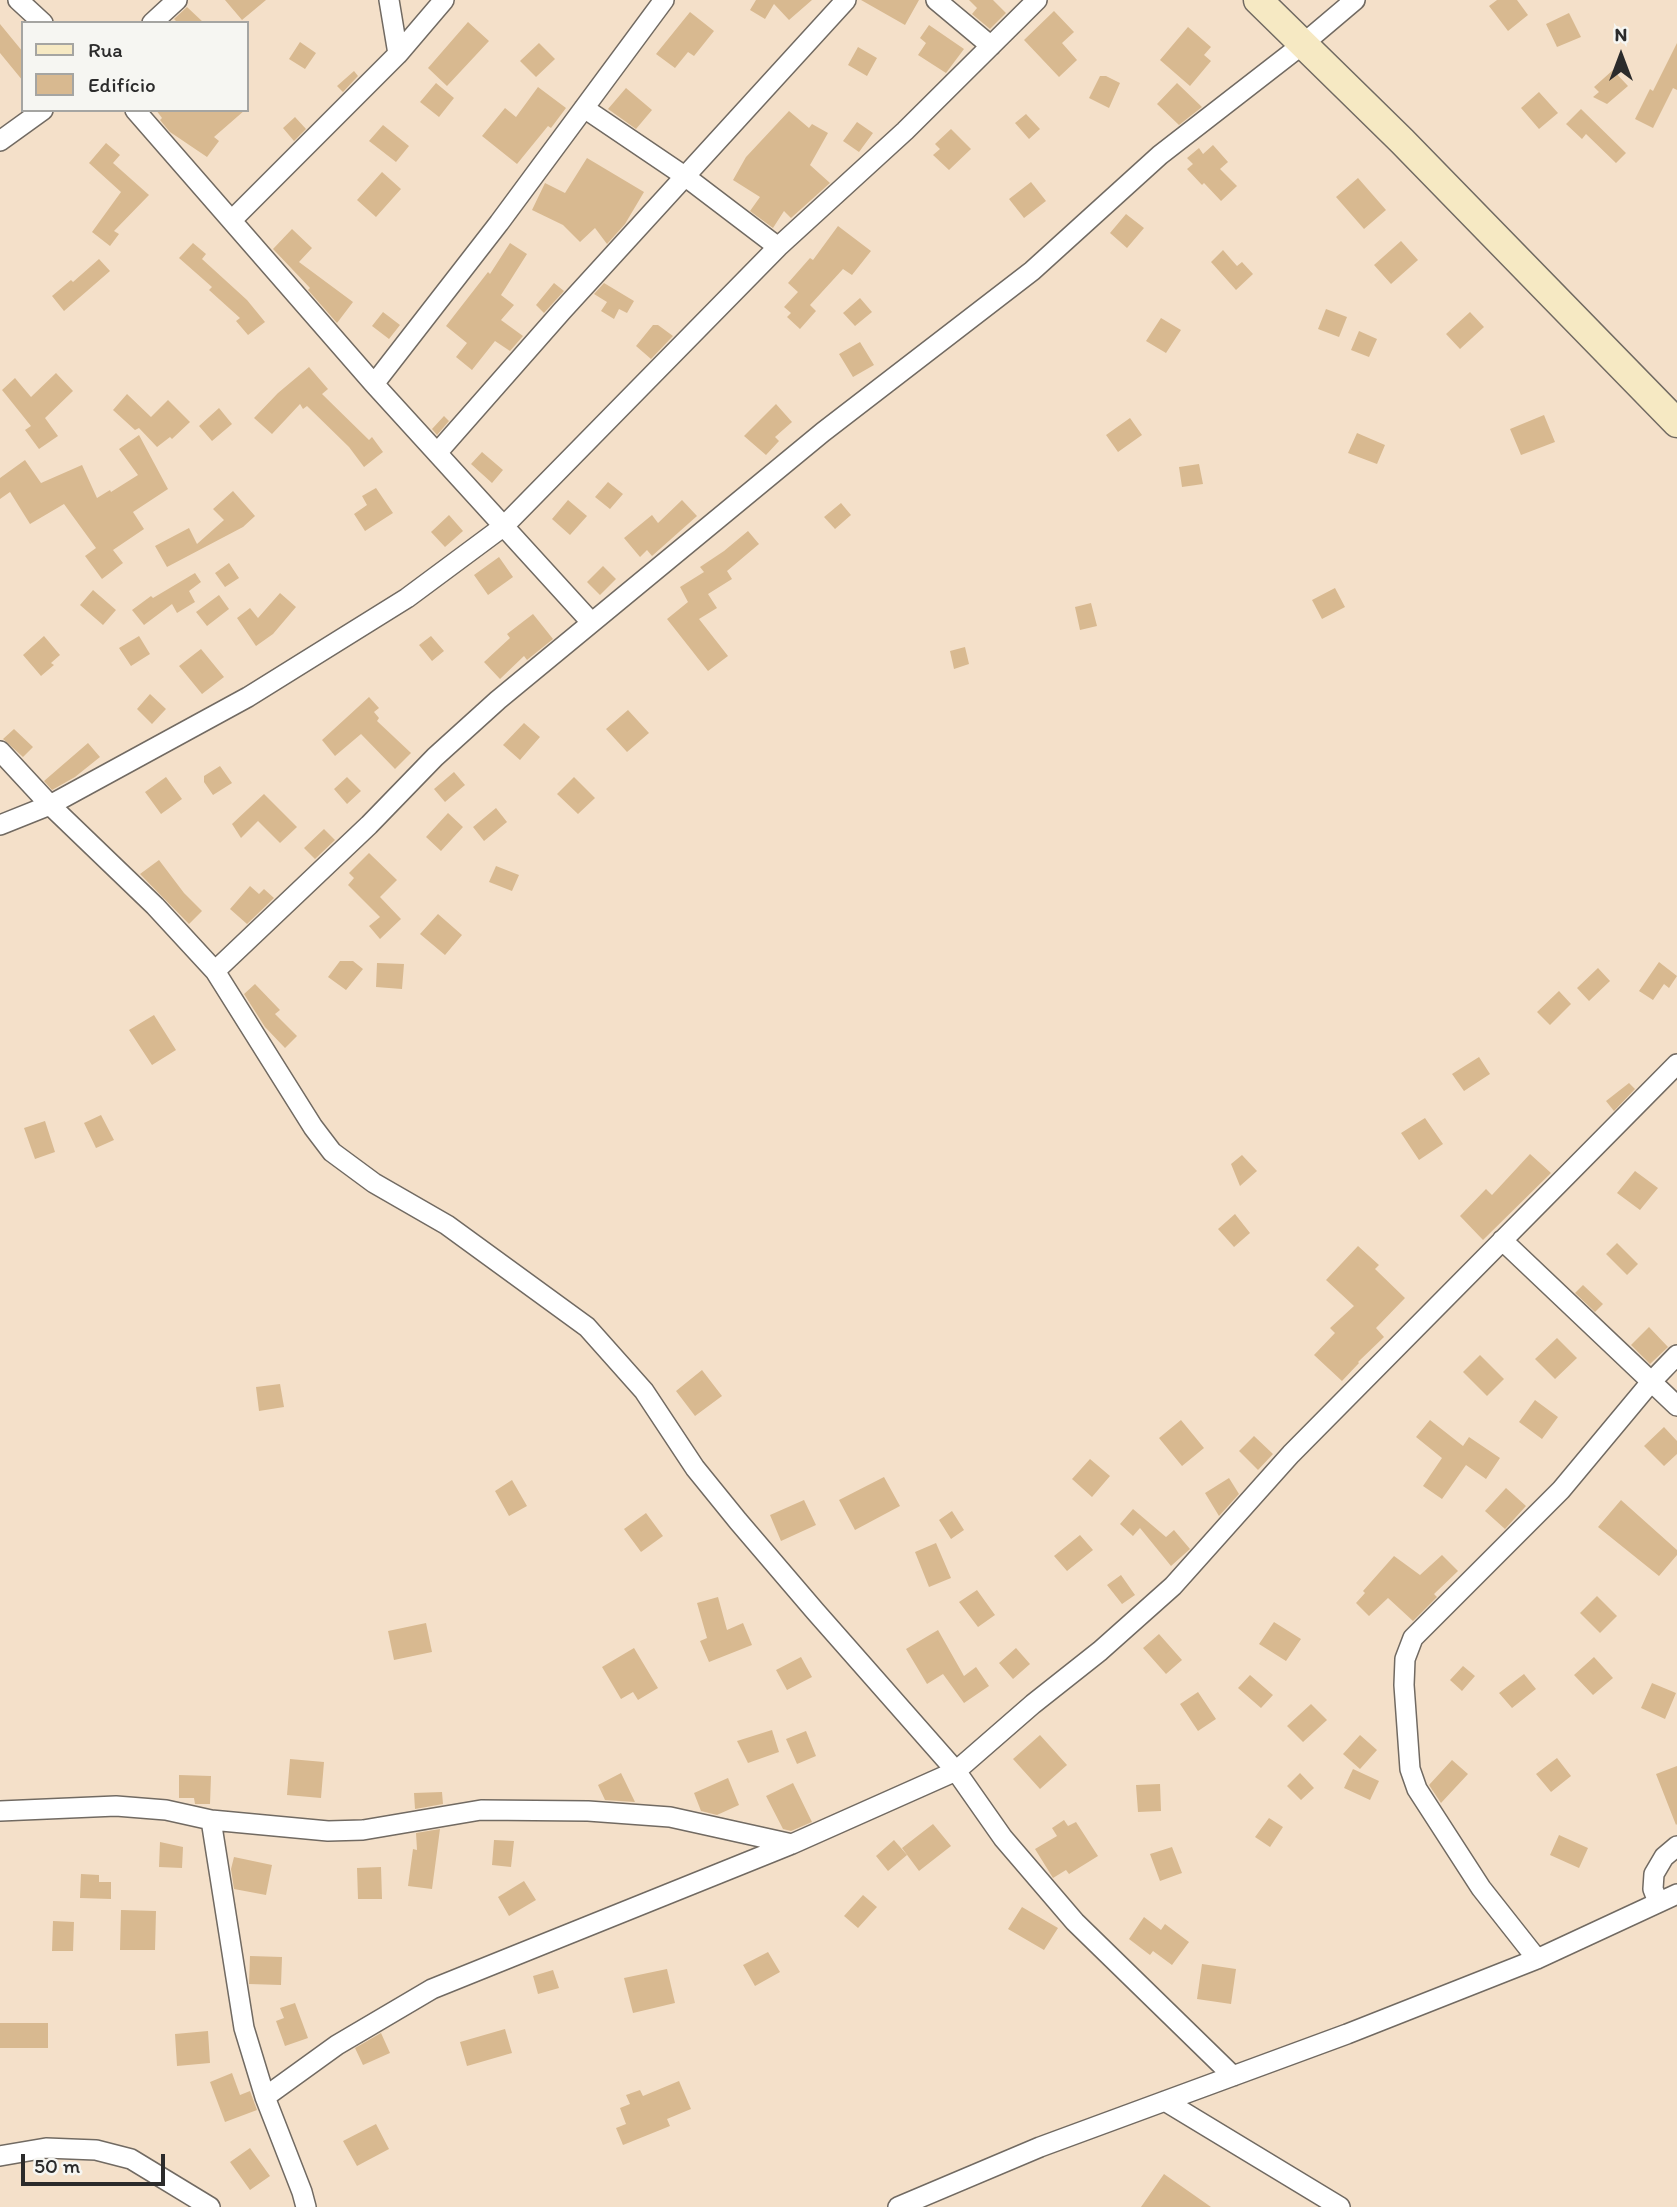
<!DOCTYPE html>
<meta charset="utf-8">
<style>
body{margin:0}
#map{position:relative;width:1677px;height:2207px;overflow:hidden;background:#f4e0c9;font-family:Itim,sans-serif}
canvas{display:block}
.legend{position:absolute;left:21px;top:21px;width:228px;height:91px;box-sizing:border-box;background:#f6f6f2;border:2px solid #a5a5a2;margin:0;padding:9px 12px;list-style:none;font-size:21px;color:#2b2b2b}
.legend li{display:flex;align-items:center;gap:14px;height:35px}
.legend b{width:35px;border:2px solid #a5a5a2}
.north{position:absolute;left:1586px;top:21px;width:70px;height:70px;-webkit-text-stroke:5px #f6f6f2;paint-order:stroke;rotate:0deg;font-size:19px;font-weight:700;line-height:28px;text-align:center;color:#2b2b2b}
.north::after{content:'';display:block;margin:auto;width:24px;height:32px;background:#2b2b2b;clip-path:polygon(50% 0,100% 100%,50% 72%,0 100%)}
.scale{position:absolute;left:21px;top:2154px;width:144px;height:32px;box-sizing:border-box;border:4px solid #2b2b2b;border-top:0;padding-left:9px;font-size:21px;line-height:24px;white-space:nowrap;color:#2b2b2b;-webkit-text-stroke:5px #f6f6f2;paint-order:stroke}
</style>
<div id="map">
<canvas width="1677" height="2207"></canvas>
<ul class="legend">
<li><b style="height:9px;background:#f6e9c3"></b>Rua</li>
<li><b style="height:19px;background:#d8b990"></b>Edifício</li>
</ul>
<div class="north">N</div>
<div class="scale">50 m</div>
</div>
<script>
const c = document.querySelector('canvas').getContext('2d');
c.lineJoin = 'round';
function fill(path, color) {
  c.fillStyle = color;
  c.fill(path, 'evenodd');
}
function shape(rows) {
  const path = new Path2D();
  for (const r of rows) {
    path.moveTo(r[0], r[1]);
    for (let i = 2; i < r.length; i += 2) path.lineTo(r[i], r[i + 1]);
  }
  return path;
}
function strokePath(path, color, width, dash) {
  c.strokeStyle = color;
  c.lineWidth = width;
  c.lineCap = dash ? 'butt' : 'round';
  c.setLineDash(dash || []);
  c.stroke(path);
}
fill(shape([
 [225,0,266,0,242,20],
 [756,0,812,0,789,20,774,4,765,19,750,10],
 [861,0,919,0,905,25],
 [969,0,993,0,1006,13,990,29,972,14,977,8],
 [1497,0,1517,0,1528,15,1508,31,1489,6],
 [187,7,204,23,178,23,174,19],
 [1054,11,1074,32,1062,43,1077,60,1059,77,1024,40],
 [690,12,714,31,694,56,688,52,675,68,656,54],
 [1569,13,1581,37,1557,47,1546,24],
 [468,22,489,41,447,86,428,68],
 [0,24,23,52,23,81,0,53],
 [929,25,964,49,946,73,918,55,926,43,920,38],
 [1188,27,1211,47,1204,55,1211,61,1190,86,1160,60],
 [300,42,316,53,305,69,289,59],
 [539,43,555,59,536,77,520,61],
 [1677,43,1677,90,1673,88,1653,128,1635,119,1650,89,1653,91],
 [858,47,877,58,867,76,848,65],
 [1613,70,1628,86,1607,104,1593,97,1599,92,1594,87],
 [354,71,358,76,343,92,337,86],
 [1100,76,1106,76,1120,83,1109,108,1089,98],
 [436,83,454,98,439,117,420,102],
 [1177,83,1202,107,1179,125,1157,104],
 [538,87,566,108,551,128,548,126,517,164,482,136,505,108,516,117],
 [626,88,652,110,636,129,608,109],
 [1539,92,1558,113,1539,129,1521,108],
 [1581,109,1626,153,1616,163,1586,134,1582,139,1566,124],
 [156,110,245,110,214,137,219,141,207,157,170,132,160,120,162,118],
 [789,111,809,128,812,124,828,133,810,165,830,183,791,218,784,211,773,228,750,211,760,197,733,180,746,157],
 [1026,114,1040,129,1029,139,1015,123],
 [295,117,306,129,294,141,283,128],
 [857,122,873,133,859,152,843,141],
 [383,125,409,146,396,162,369,141],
 [951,129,971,149,949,170,933,155,940,149,935,144],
 [106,143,120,155,113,163,149,195,114,231,119,234,110,246,92,232,121,192,89,163],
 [1213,145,1228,162,1220,169,1237,186,1221,201,1204,183,1202,185,1187,169,1193,164,1187,158,1199,148,1203,154],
 [587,158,644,192,625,224,607,244,595,228,580,242,563,225,532,210,545,183,565,193],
 [382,172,401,189,376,217,357,200],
 [1358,178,1386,210,1364,229,1336,197],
 [1031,182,1046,201,1024,218,1009,199],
 [1126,214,1144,228,1127,248,1110,233],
 [838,226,871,251,852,275,843,269,810,305,816,311,800,329,787,317,791,313,784,307,798,292,788,283,810,258,813,260],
 [292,229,312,248,299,262,353,302,337,323,308,290,310,288,273,249],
 [1401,241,1418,260,1391,284,1374,265],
 [193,243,206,254,202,259,247,300,265,322,248,335,236,321,240,318,209,290,212,287,179,258],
 [510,243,527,254,501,295,514,305,501,320,523,336,510,351,495,341,472,370,456,357,467,343,446,326,488,272,490,274],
 [1223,250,1237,266,1242,262,1253,274,1236,290,1211,262],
 [99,259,110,271,64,311,52,296,71,280,73,282],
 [554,283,564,291,544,313,536,305],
 [604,283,634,301,627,313,619,309,614,319,601,311,607,302,594,294],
 [860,298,872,312,855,326,843,313],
 [1326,309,1347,317,1339,337,1318,329],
 [383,312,400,325,389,339,372,326],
 [1470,312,1484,327,1460,349,1446,334],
 [1161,318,1181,330,1166,353,1146,341],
 [653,325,658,325,673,336,651,359,636,346],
 [1359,331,1377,339,1369,357,1351,350],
 [860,342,874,365,853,377,839,354],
 [309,367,328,389,322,394,369,440,372,437,383,452,364,467,349,447,307,406,303,409,300,404,272,434,254,418,278,393],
 [56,373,73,391,45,418,58,436,39,449,25,430,31,426,2,390,15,378,31,397],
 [127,394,151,417,168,400,190,422,172,439,170,437,157,447,139,428,135,430,113,410],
 [776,404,792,422,775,437,779,441,766,455,744,436],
 [219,408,232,424,212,441,199,426],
 [1544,415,1555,442,1521,455,1510,429],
 [444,416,449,421,437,435,432,429],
 [1130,418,1142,435,1118,452,1106,435],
 [1357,433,1385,445,1377,464,1348,453],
 [139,435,168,489,133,512,144,529,113,550,123,563,102,579,85,556,96,548,64,504,30,524,10,492,0,499,0,478,25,460,41,483,82,465,97,498,110,490,111,492,138,475,119,449],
 [482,452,503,470,492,483,471,464],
 [1199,464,1203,484,1182,487,1179,467],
 [608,482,623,494,610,509,595,497],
 [376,488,393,513,365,531,354,514,367,505,362,496],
 [233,491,255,516,243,527,167,567,155,546,189,528,197,544,224,520,213,509],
 [568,500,587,516,570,535,552,519],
 [682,500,697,516,652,556,647,550,640,557,624,538,652,515,658,523],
 [841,503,851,515,835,529,824,517],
 [449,515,463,531,445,547,431,532],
 [748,531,759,544,727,571,732,579,708,594,717,608,699,619,728,656,708,671,667,619,688,602,680,587,704,572,700,567,724,551],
 [499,557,513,577,488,595,474,575],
 [229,563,239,578,225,587,215,573],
 [603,566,616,579,600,595,587,582],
 [195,573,201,582,189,591,195,602,177,613,172,604,144,625,132,610,151,596,153,598],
 [1335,588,1345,607,1322,619,1312,600],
 [93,590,116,610,103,625,80,605],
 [280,593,296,607,273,634,256,646,237,618,250,608,258,618],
 [219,595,229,609,207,626,196,612],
 [1091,603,1097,626,1080,630,1075,607],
 [533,614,553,639,527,660,524,656,500,679,484,662,510,638,507,634],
 [44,636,60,655,51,663,54,665,41,676,23,655],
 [139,636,150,654,131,666,119,648],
 [431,636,444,651,432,661,419,645],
 [965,647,969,664,954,669,950,651],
 [201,649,224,677,202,694,179,666],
 [150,694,166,709,152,724,137,709],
 [369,697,379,708,374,712,379,718,377,721,411,753,395,769,361,734,335,756,322,740],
 [628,710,649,733,627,752,606,729],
 [524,723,540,737,520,760,503,745],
 [14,729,33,747,23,757,3,739],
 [88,743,100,757,75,777,52,790,44,781],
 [220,766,232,783,213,795,204,782,204,776],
 [454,772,465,785,445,802,434,789],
 [166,777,182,799,161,814,145,792],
 [347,777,361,791,347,804,334,789],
 [574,777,595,798,578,814,557,794],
 [264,794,297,827,280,843,258,821,241,838,232,824],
 [496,808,507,822,484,841,473,827],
 [448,813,463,827,441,851,426,837],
 [324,829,335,840,315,859,304,848],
 [369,853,397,880,380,897,401,919,380,939,369,926,380,917,348,885,354,878,349,873],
 [159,860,184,893,202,911,189,924,140,874],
 [496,866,519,875,512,891,489,882],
 [250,886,259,894,264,889,274,898,247,924,230,909],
 [438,914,462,935,445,955,420,934],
 [340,961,353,961,363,969,346,990,328,977],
 [1659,962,1677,976,1669,988,1664,984,1653,1000,1639,991],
 [377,963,404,964,402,989,376,987],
 [1598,968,1610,981,1589,1001,1577,988],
 [255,984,280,1010,275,1014,297,1036,285,1048,265,1027,244,994],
 [1559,991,1571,1004,1550,1025,1537,1012],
 [154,1015,176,1050,152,1065,129,1030],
 [1479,1057,1490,1074,1464,1091,1452,1074],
 [1629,1083,1635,1089,1614,1111,1606,1101],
 [101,1115,114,1140,96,1148,84,1123],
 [1425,1118,1443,1144,1419,1160,1401,1133],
 [45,1121,55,1152,35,1159,24,1128],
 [1530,1154,1551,1173,1483,1240,1460,1216,1486,1189,1492,1195],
 [1242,1155,1257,1171,1240,1186,1231,1164],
 [1635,1171,1658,1188,1640,1210,1617,1193],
 [1235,1214,1250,1233,1234,1247,1218,1229],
 [1617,1243,1638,1264,1627,1275,1606,1254],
 [1358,1246,1379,1265,1375,1269,1405,1298,1376,1328,1384,1337,1358,1362,1359,1363,1342,1381,1314,1355,1335,1333,1330,1328,1354,1306,1326,1280],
 [1583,1285,1603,1304,1595,1312,1575,1293],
 [1649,1327,1668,1347,1650,1364,1631,1345],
 [1557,1338,1577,1358,1555,1379,1535,1359],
 [1480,1355,1504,1379,1487,1396,1463,1372],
 [702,1370,722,1396,695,1416,676,1391],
 [280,1384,284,1407,259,1411,256,1387],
 [1535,1400,1558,1417,1542,1439,1519,1422],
 [1181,1420,1204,1448,1182,1466,1159,1438],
 [1430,1420,1463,1446,1469,1437,1500,1458,1486,1479,1466,1465,1442,1499,1423,1486,1442,1458,1416,1437],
 [1664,1427,1677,1441,1677,1454,1664,1466,1644,1446],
 [1254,1436,1273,1454,1258,1470,1239,1451],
 [1090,1459,1110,1476,1092,1497,1072,1479],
 [884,1477,900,1506,855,1530,839,1500],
 [1229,1478,1239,1494,1219,1516,1205,1493],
 [512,1480,527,1506,509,1516,495,1491],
 [1506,1488,1526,1506,1505,1529,1485,1511],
 [804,1500,816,1525,781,1541,770,1515],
 [1621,1500,1677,1550,1677,1555,1659,1576,1598,1527],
 [1133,1509,1166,1537,1174,1530,1190,1549,1171,1566,1140,1528,1133,1536,1120,1524],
 [952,1511,964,1530,951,1539,939,1520],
 [646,1513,663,1536,641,1552,624,1529],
 [1080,1535,1093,1550,1067,1571,1054,1556],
 [936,1543,951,1578,929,1587,915,1552],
 [1442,1555,1458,1571,1434,1594,1437,1597,1413,1621,1388,1598,1369,1616,1356,1603,1365,1593,1363,1591,1394,1556,1420,1575],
 [1121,1575,1135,1595,1122,1604,1107,1585],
 [977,1590,995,1615,978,1627,959,1602],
 [1597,1596,1617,1616,1600,1633,1580,1613],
 [718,1597,727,1630,743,1623,752,1645,709,1662,700,1641,707,1638,697,1603],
 [1274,1622,1301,1639,1286,1661,1259,1644],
 [426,1623,432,1652,394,1660,388,1631],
 [938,1630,964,1676,976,1667,989,1686,964,1703,943,1674,927,1684,906,1649],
 [1159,1634,1182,1660,1166,1674,1143,1648],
 [634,1648,658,1688,638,1700,633,1692,621,1699,602,1667],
 [1016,1648,1030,1664,1013,1679,999,1663],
 [801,1657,812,1677,787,1690,776,1670],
 [1594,1657,1613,1678,1593,1695,1574,1675],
 [1463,1666,1475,1676,1462,1691,1450,1680],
 [1524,1674,1536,1689,1512,1708,1499,1693],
 [1250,1675,1273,1695,1261,1708,1238,1688],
 [1652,1683,1676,1693,1665,1719,1641,1708],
 [1198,1692,1216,1719,1198,1731,1180,1704],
 [1311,1704,1327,1720,1303,1742,1287,1726],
 [772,1730,779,1752,748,1763,737,1741],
 [806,1731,816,1756,797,1764,786,1739],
 [1040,1735,1067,1765,1040,1789,1013,1759],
 [1360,1735,1377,1750,1360,1769,1343,1754],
 [1557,1758,1571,1776,1551,1792,1536,1774],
 [290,1759,324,1762,321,1798,287,1795],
 [1452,1760,1468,1774,1441,1803,1429,1785],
 [1677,1766,1677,1824,1676,1825,1656,1774],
 [1353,1769,1379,1781,1370,1800,1344,1788],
 [621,1773,635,1802,605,1800,598,1785],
 [1300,1773,1314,1788,1301,1800,1287,1786],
 [179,1775,211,1776,210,1804,195,1804,194,1798,179,1798],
 [728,1778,739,1805,717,1815,701,1811,694,1793],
 [793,1783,812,1822,791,1831,783,1829,766,1796],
 [1160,1784,1161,1811,1138,1812,1136,1785],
 [442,1792,443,1804,415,1809,414,1793],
 [1269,1818,1283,1827,1270,1847,1255,1837],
 [1064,1820,1068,1826,1076,1822,1098,1856,1069,1874,1066,1870,1053,1878,1035,1849,1057,1836,1052,1828],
 [933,1824,951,1846,919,1871,902,1848],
 [440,1829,432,1889,408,1886,413,1849,417,1850,416,1833],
 [1559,1835,1588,1848,1579,1868,1550,1855],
 [494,1840,514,1841,511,1867,492,1865],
 [894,1840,907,1855,888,1871,876,1856],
 [160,1842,183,1847,182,1868,159,1867],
 [1172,1847,1182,1873,1160,1881,1150,1854],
 [234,1857,272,1865,266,1895,234,1889,231,1869],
 [381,1867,382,1899,358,1899,357,1868],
 [81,1874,99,1875,99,1882,111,1882,111,1899,80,1898],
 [524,1881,536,1900,509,1916,498,1897],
 [863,1895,877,1907,858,1928,844,1916],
 [1022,1907,1058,1928,1044,1950,1008,1929],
 [121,1910,156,1911,155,1950,120,1950],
 [1144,1917,1161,1930,1165,1924,1189,1942,1172,1965,1153,1951,1150,1955,1129,1939],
 [53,1921,74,1922,73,1951,52,1951],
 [768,1952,780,1972,755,1986,743,1965],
 [250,1956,282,1957,281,1985,249,1984],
 [1202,1964,1236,1969,1231,2004,1197,1999],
 [667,1969,675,2003,633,2013,624,1978],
 [553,1970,559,1988,538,1994,533,1976],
 [295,2003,308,2038,285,2046,276,2021,284,2018,280,2008],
 [0,2023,48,2023,48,2048,0,2048],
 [505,2029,512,2053,467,2066,460,2042],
 [208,2031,210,2063,177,2066,175,2034],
 [381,2033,390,2053,363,2065,355,2048],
 [232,2073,240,2095,250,2091,257,2110,225,2122,210,2082],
 [679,2081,691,2109,667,2119,670,2126,623,2145,616,2128,626,2124,620,2108,630,2104,626,2095,640,2090,643,2096],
 [376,2124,389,2149,357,2166,343,2141],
 [250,2148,270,2176,250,2190,230,2162],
 [1164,2174,1211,2207,1141,2207]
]), '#d8b990');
const street = shape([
 [18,0,43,23],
 [389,0,398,54],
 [936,0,991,46],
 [152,23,177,0],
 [584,108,686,177,778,247],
 [135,110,374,384,591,622],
 [0,141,43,110],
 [232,220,398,54,444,0],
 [374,384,499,223,664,0],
 [437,453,562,311,846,0],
 [0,751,50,805,155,906,215,971,369,825,435,757,498,700,823,432,1032,271,1160,155,1303,44,1355,0],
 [0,825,50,805,248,697,407,598,504,526,778,247,905,131,1037,0],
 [215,971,313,1127,332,1152,374,1183,447,1225,587,1327,644,1391,695,1468,738,1521,815,1611,956,1771,1003,1838,1075,1922,1233,2076],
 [1502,1240,1677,1406],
 [0,1811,116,1806,166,1810,211,1820,328,1831,363,1830,481,1810,588,1811,670,1817,792,1844],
 [211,1820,244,2028,265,2097,302,2192,306,2207],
 [1658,1902,1653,1889,1654,1874,1664,1857,1677,1846],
 [1537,1959,1481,1888,1417,1789,1410,1769,1404,1685,1405,1659,1413,1638,1561,1490,1651,1382,1677,1355],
 [265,2097,337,2045,432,1989,792,1844,956,1771,1033,1704,1100,1651,1173,1586,1291,1454,1677,1064],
 [1165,2101,1340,2207],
 [0,2156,46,2148,96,2150,131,2159,210,2207],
 [898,2207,1040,2147,1347,2034,1537,1959,1677,1894]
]);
const secondary = shape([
 [1258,0,1402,141,1677,423]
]);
strokePath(street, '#716a62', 22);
strokePath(secondary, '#716a62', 31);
strokePath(street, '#fff', 19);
strokePath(secondary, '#f6e9c3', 28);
</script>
